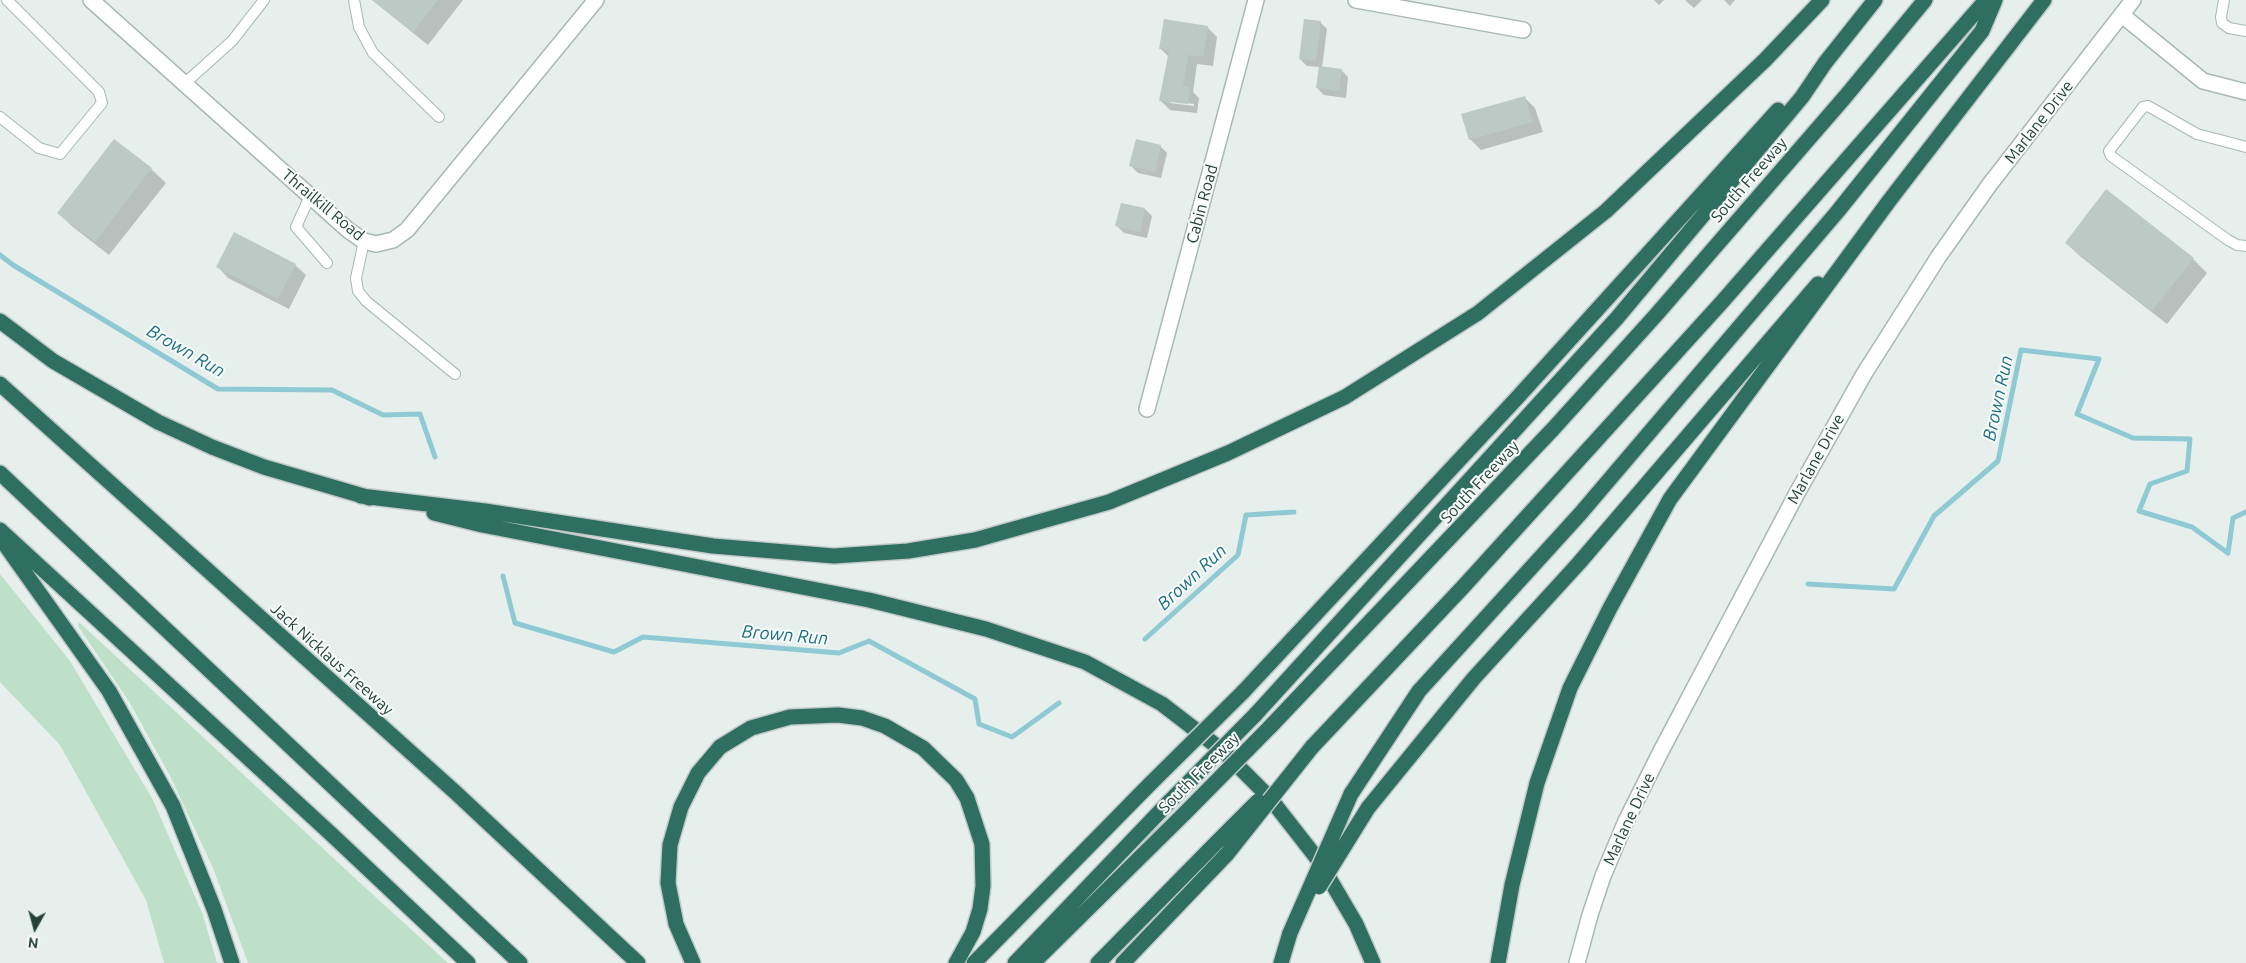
<!DOCTYPE html>
<style>
body{margin:0}
#map{position:relative;width:2246px;height:963px;overflow:hidden;background:#e6efeb;font-family:Ubuntu,sans-serif}
canvas{display:block}
.north{position:absolute;left:10px;top:903px;width:50px;height:50px;-webkit-text-stroke:4px #f7fbf9;paint-order:stroke;rotate:187deg;font-size:14px;font-weight:700;line-height:20px;text-align:center;color:#24423a}
.north::after{content:'';display:block;margin:auto;width:18px;height:22px;background:#24423a;clip-path:polygon(50% 0,100% 100%,50% 72%,0 100%)}
</style>
<div id="map">
<canvas width="2246" height="963"></canvas>
<div class="north">N</div>
</div>
<script>
const c = document.querySelector('canvas').getContext('2d');
c.lineJoin = 'round';
function fill(path, color) {
  c.fillStyle = color;
  c.fill(path, 'evenodd');
}
function shape(rows) {
  const path = new Path2D();
  for (const r of rows) {
    path.moveTo(r[0], r[1]);
    for (let i = 2; i < r.length; i += 2) path.lineTo(r[i], r[i + 1]);
  }
  return path;
}
function strokePath(path, color, width, dash) {
  c.strokeStyle = color;
  c.lineWidth = width;
  c.lineCap = dash ? 'butt' : 'round';
  c.setLineDash(dash || []);
  c.stroke(path);
}
function write(font, color, halo, rows, align = 'center') {
  c.font = font + ' Ubuntu,sans-serif';
  c.lineWidth = 4;
  c.setLineDash([]);
  c.textBaseline = 'middle';
  c.strokeStyle = halo;
  c.fillStyle = color;
  for (const [text, x, y, turn = 0] of rows) {
    c.save();
    c.translate(x, y);
    c.rotate((+turn || 0) * Math.PI / 180);
    c.textAlign = isNaN(turn) ? turn : align;
    if (halo) c.strokeText(text, 0, 0);
    c.fillText(text, 0, 0);
    c.restore();
  }
}
fill(shape([
 [0,574,70,661,153,800,203,915,217,963,164,963,146,900,60,745,0,682],
 [79,622,358,881,448,963,248,963,213,868,171,778,130,703,78,626]
]), '#bfe0c8');
fill(shape([
 [372,0,463,0,428,45],
 [1654,0,1664,0,1659,5],
 [1685,0,1702,0,1694,8],
 [1724,0,1735,0,1730,6],
 [1320,22,1327,29,1322,68,1341,70,1348,77,1346,98,1324,95,1317,88,1320,67,1307,66,1300,59],
 [1207,27,1217,37,1213,66,1197,64,1193,92,1199,98,1197,113,1170,110,1160,100,1169,57,1160,48],
 [1170,101,1194,104,1194,106,1170,103],
 [1524,97,1535,108,1543,132,1481,150,1470,139],
 [115,141,151,169,166,183,109,255,73,227,58,213],
 [1160,146,1167,153,1161,178,1138,173,1131,166],
 [1145,209,1152,216,1147,238,1124,233,1117,226],
 [2066,243,2193,259,2207,273,2167,324,2081,257],
 [295,265,306,275,289,309,228,278,218,267]
]), '#0003');
strokePath(shape([
 [0,255,13,265,218,389,332,390,383,415,420,414,435,457],
 [503,576,515,623,614,652,643,637,839,653,869,641,975,699,979,724,1012,737,1059,703],
 [1808,584,1894,589,1934,516,1998,461,2021,350,2099,359,2077,414,2133,438,2190,439,2187,471,2150,484,2139,511,2192,527,2228,553,2233,518,2246,512],
 [1145,639,1238,555,1246,515,1294,512]
]), '#8ec9d4', 5);
fill(shape([
 [372,0,438,0,413,32],
 [1164,19,1208,26,1203,57,1188,55,1183,86,1190,87,1188,104,1159,101,1169,50,1159,49],
 [1304,19,1321,21,1316,61,1299,59],
 [1319,66,1342,69,1339,91,1316,88],
 [1525,96,1533,122,1469,140,1461,114],
 [114,139,152,168,95,242,57,213],
 [1136,139,1161,145,1155,172,1129,166],
 [2106,189,2194,258,2152,311,2065,243],
 [1121,203,1145,208,1140,232,1115,226],
 [234,232,296,264,278,299,216,267]
]), '#bbcac4');
const service = shape([
 [354,0,359,27,373,53,439,117],
 [2224,0,2221,17,2222,23,2229,28,2246,31],
 [184,84,232,41,264,0],
 [0,117,39,148,60,154,102,103,99,92,7,0],
 [2246,147,2197,134,2148,106,2143,107,2109,151,2111,156,2228,240,2237,245,2246,246],
 [310,196,296,227,327,263],
 [364,241,356,278,358,291,366,301,455,374]
]);
const minor = shape([
 [91,0,348,230,364,241,376,244,393,240,407,230,596,0],
 [1356,0,1523,30],
 [2122,15,2203,81,2246,92],
 [1147,409,1256,0]
]);
const tertiary = shape([
 [1577,963,1590,915,1603,876,1626,821,1660,753,1796,495,1864,374,1939,256,1990,184,2133,0]
]);
const motorway = shape([
 [0,321,53,361,158,422,212,447,264,467,370,498],
 [0,384,455,792,638,963],
 [0,473,520,963],
 [361,496,485,511,713,546,834,556,908,551,975,540,1109,502,1228,453,1345,397,1478,313,1606,211,1765,60,1822,0],
 [434,513,482,525,869,600,986,629,1085,662,1162,704,1223,751,1269,797,1319,861,1356,924,1373,963],
 [0,530,330,833,468,963],
 [1,539,109,691,173,806,214,909,232,963],
 [1243,692,1517,398,1778,110],
 [1255,715,1617,318,1802,97,1825,63,1875,0],
 [1270,727,1553,429,1656,315,1845,97,1925,0],
 [1312,747,1463,587,1722,302,1986,0],
 [1351,794,1419,691,1580,514,1838,211,1982,31,1995,0],
 [1368,808,1474,678,1579,563,1818,284],
 [693,963,676,924,668,883,670,845,681,807,698,773,720,747,751,728,790,717,838,715,862,718,885,726,923,748,956,780,967,798,982,844,983,886,980,909,973,932,956,963],
 [974,963,1150,784],
 [1015,963,1170,801],
 [1033,963,1185,813],
 [1098,963,1217,842],
 [1123,963,1227,854],
 [1281,963,1290,933],
 [1498,963,1512,885,1537,783,1570,688,1610,608,1670,499,1889,201,2044,0]
]);
strokePath(service, '#a8b8b2', 12);
strokePath(minor, '#a8b8b2', 18);
strokePath(tertiary, '#a8b8b2', 18);
strokePath(motorway, '#c2cac8', 18);
strokePath(service, '#fff', 10);
strokePath(minor, '#fff', 15);
strokePath(tertiary, '#fff', 15);
strokePath(motorway, '#2f6f62', 15);
const motorwayBridge = shape([
 [1150,784,1243,692],
 [1170,801,1255,715],
 [1185,813,1270,727],
 [1217,842,1258,801],
 [1227,854,1312,747],
 [1319,887,1368,808],
 [1290,933,1351,794]
]);
strokePath(motorwayBridge, '#c2cac8', 18, []);
strokePath(motorwayBridge, '#2f6f62', 15);
write('16px', '#24423a', '#f7fbf9', [
 ["Marlane Drive",2039,122,-52],
 ["South Freeway",1749,180,-49],
 ["Cabin Road",1202,204,-75],
 ["Thrailkill Road",323,205,40],
 ["Marlane Drive",1816,459,-61],
 ["South Freeway",1480,482,-47],
 ["Jack Nicklaus Freeway",332,659,42],
 ["South Freeway",1199,773,-45],
 ["Marlane Drive",1629,819,-65]
]);
write('italic 18px', '#1c6f80', '#f7fbf9', [
 ["Brown Run",186,351,30],
 ["Brown Run",1998,398,-78],
 ["Brown Run",1192,577,-43],
 ["Brown Run",785,635,5]
]);
</script>
